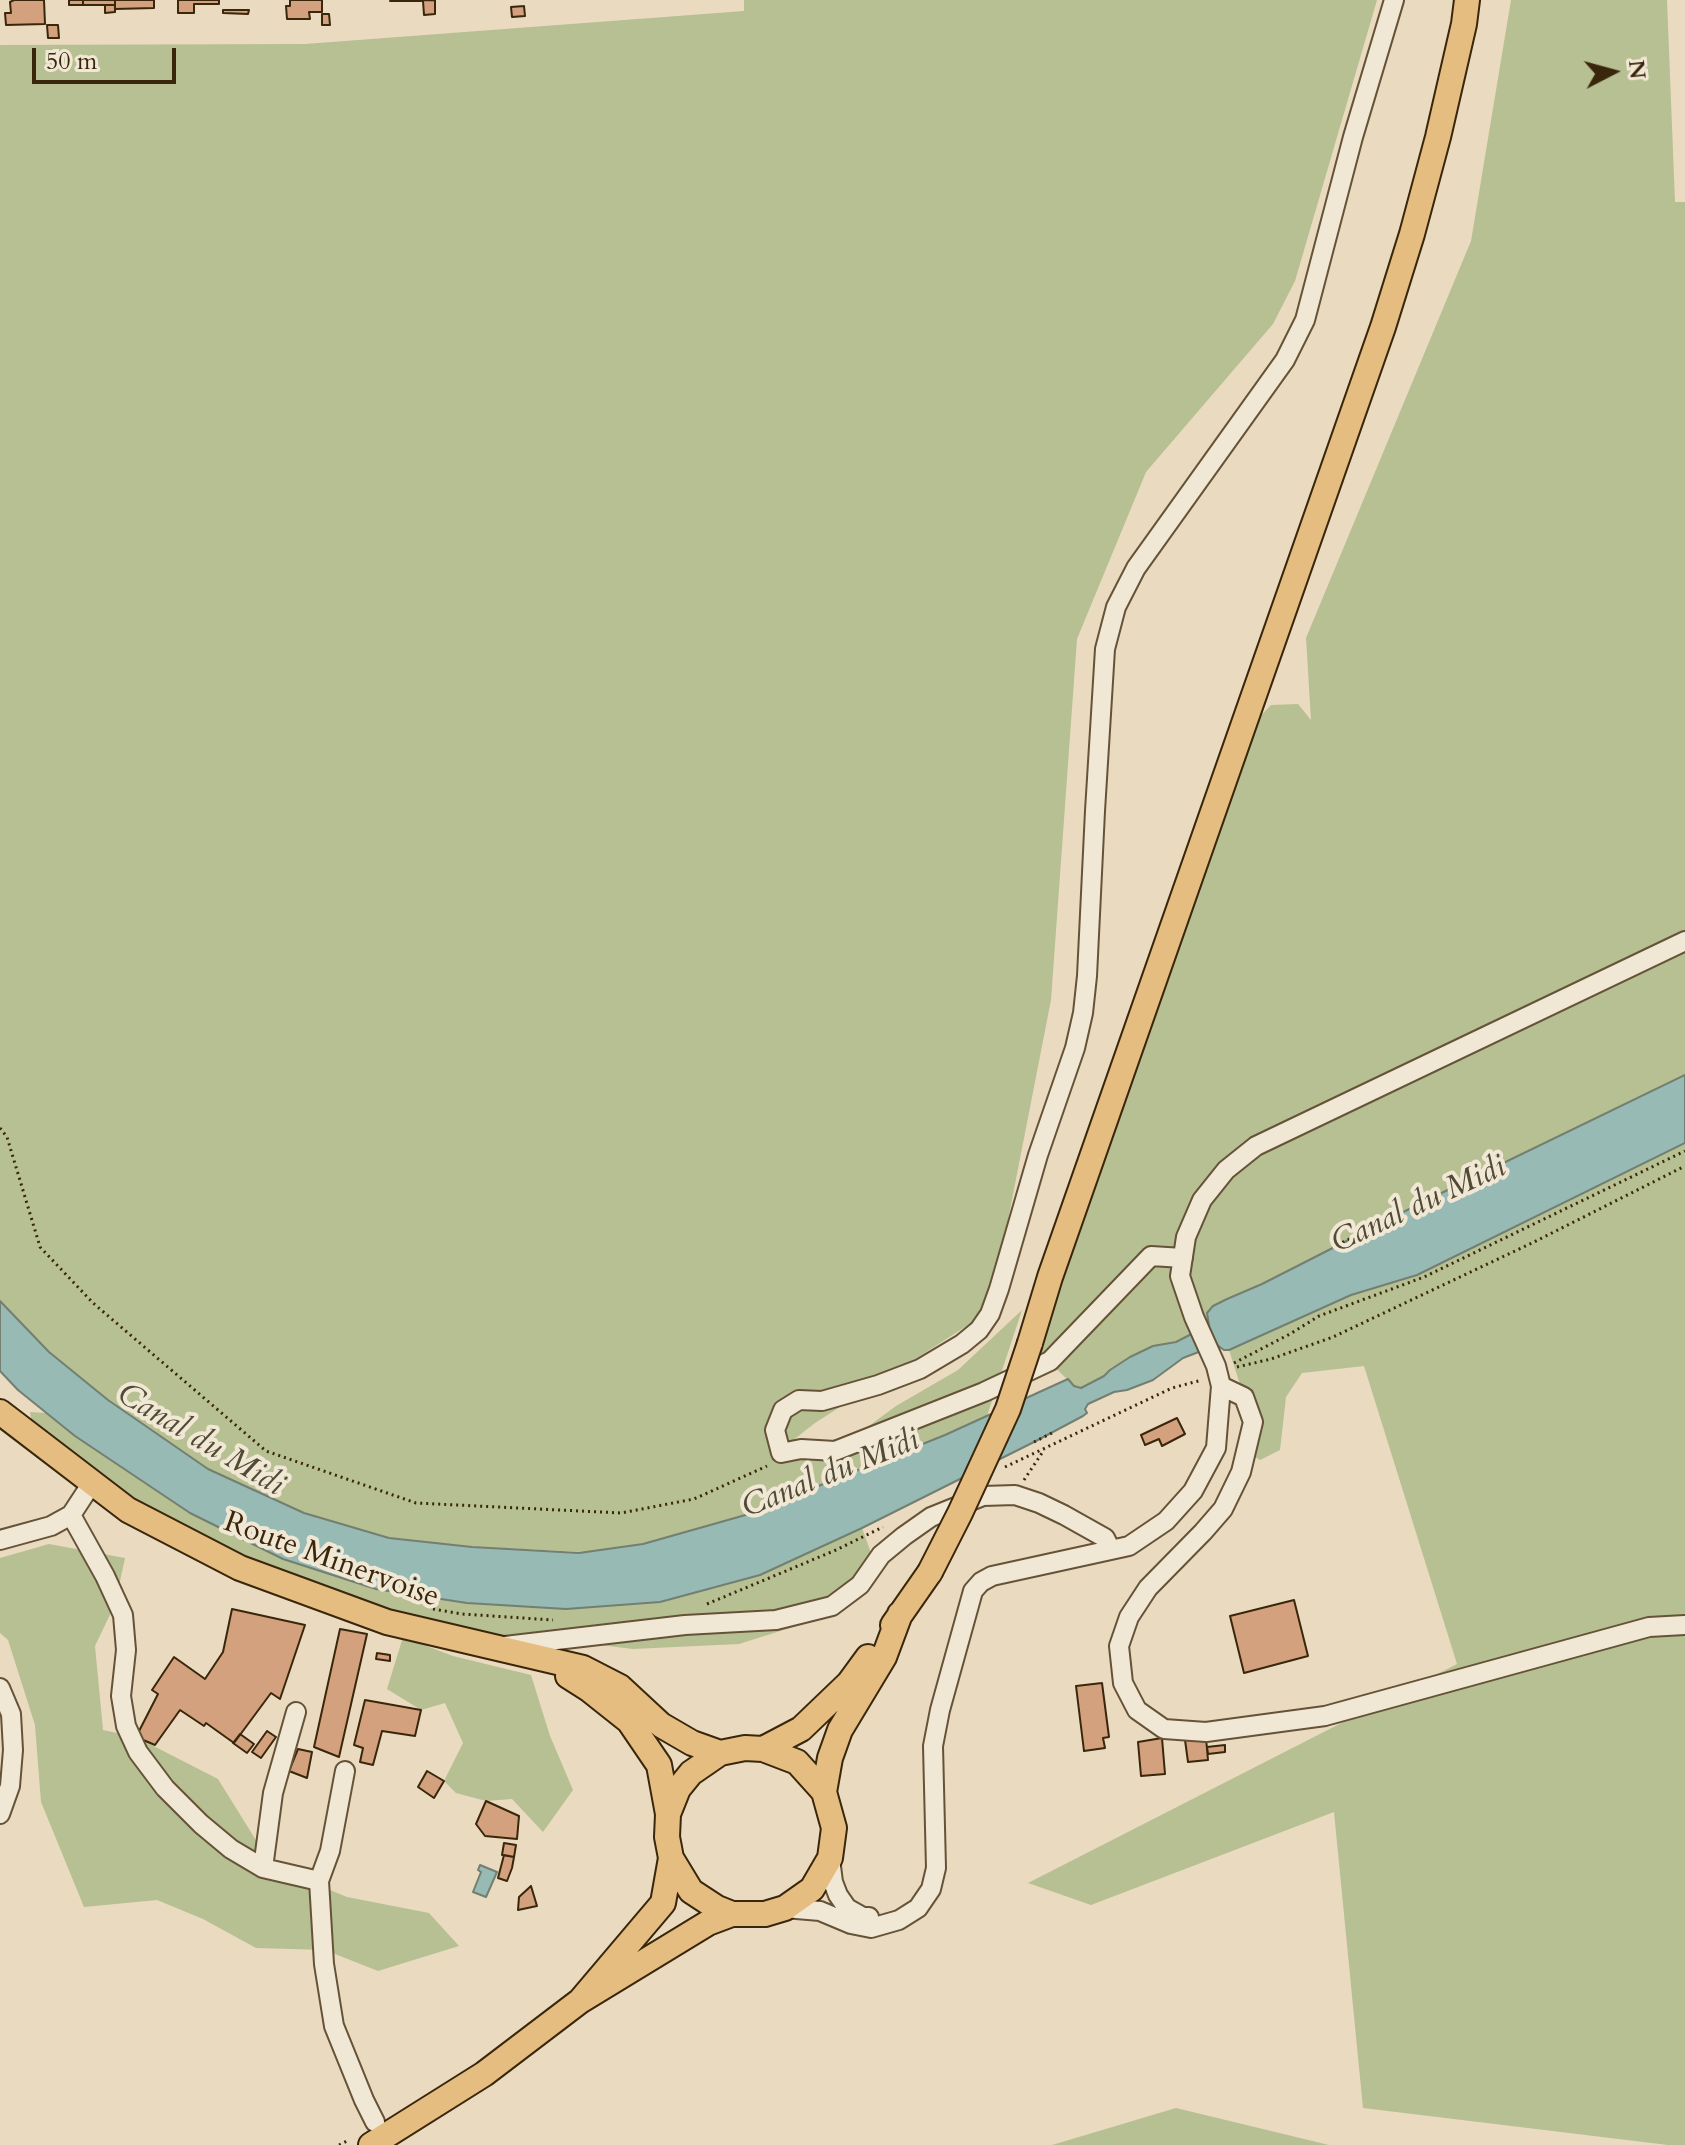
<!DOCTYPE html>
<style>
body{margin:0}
#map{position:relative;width:1685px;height:2145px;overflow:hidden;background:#eadabf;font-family:Cardo,serif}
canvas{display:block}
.north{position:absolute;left:1573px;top:32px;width:80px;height:80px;-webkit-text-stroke:6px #f1e7d5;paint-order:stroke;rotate:84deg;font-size:22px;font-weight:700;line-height:32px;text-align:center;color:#39260b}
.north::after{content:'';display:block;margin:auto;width:28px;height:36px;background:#39260b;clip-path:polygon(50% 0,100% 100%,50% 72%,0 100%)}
.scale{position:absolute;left:32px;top:48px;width:144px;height:36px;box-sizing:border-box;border:4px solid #39260b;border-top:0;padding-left:10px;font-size:24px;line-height:28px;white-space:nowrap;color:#39260b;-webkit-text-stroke:6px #f1e7d5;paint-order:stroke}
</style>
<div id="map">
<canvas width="1685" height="2145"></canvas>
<div class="north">N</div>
<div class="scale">50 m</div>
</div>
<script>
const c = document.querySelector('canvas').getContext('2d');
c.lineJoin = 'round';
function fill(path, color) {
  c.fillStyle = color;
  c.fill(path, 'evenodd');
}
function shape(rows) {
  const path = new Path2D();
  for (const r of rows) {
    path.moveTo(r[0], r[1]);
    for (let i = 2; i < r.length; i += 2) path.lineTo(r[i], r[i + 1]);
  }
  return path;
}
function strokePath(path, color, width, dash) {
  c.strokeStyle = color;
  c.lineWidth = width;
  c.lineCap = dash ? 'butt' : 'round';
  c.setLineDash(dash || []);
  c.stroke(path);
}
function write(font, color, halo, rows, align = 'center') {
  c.font = font + ' Cardo,serif';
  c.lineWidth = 8;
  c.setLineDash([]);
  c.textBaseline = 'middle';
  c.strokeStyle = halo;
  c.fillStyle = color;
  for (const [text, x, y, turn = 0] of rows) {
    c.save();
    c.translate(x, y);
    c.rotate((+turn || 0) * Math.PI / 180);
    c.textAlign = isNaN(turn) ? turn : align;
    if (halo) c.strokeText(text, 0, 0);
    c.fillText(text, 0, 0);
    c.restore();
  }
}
fill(shape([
 [744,0,1377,0,1295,281,1273,324,1146,472,1077,639,1051,1000,999,1266,976,1320,815,1423,774,1455,835,1451,896,1406,958,1370,1022,1310,987,1416,945,1435,749,1514,643,1544,585,1552,478,1547,389,1538,304,1513,208,1469,108,1400,49,1352,0,1301,0,45,305,44,744,11],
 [1511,0,1667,0,1675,202,1685,202,1685,1075,1425,1201,1262,1284,1227,1299,1209,1325,1199,1331,1110,1370,1105,1376,1081,1388,1074,1386,1030,1343,1241,736,1271,705,1298,704,1311,720,1306,638,1471,241],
 [1685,1143,1685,2145,1668,2145,1363,2108,1334,1812,1091,1905,1028,1883,1457,1664,1364,1366,1302,1373,1286,1397,1280,1450,1260,1460,1246,1451,1244,1397,1229,1350,1351,1295,1417,1275],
 [30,1412,47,1413,75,1436,190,1513,283,1559,376,1589,760,1575,862,1528,871,1553,874,1584,828,1616,739,1644,633,1649,532,1637,495,1647,240,1568,34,1438],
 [49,1544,125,1558,115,1604,95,1646,103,1730,136,1737,218,1779,272,1866,347,1897,429,1913,459,1946,378,1971,325,1950,256,1948,203,1919,157,1900,84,1907,41,1802,35,1725,8,1640,0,1633,0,1558],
 [403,1637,453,1656,531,1675,550,1736,573,1790,543,1832,512,1799,486,1801,456,1793,444,1781,463,1743,445,1703,421,1710,387,1689],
 [1176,2108,1329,2145,1052,2145]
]), '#b6c092');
const water = shape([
 [1685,1075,1685,1143,1417,1275,1351,1295,1229,1350,1224,1350,1217,1345,1183,1358,1153,1380,1127,1390,1114,1392,1088,1404,1085,1409,1087,1413,1083,1416,1034,1442,862,1528,760,1575,660,1602,566,1609,467,1603,376,1589,283,1559,190,1513,75,1436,18,1390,0,1371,0,1301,49,1352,108,1400,208,1469,304,1513,389,1538,472,1547,579,1553,643,1544,749,1514,945,1435,1068,1379,1074,1386,1081,1388,1104,1376,1110,1370,1130,1357,1153,1346,1176,1342,1209,1325,1207,1313,1213,1306,1227,1299,1262,1284,1425,1201,1685,1075],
 [480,1865,497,1872,486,1897,473,1892,481,1872,478,1870,480,1865]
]);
fill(water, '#98bab5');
strokePath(water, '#727f71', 2);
const building = shape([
 [14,0,44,0,45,24,6,25,5,13,11,13,10,2,14,0],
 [69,0,83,0,83,5,69,5,69,0],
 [83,0,115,0,115,5,83,5,83,0],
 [115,0,154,0,154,8,115,9,115,0],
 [178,0,219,0,219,4,194,4,194,13,178,13,178,0],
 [290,0,322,0,322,12,309,12,310,19,287,19,286,6,290,6,290,0],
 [435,0,435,14,424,15,423,1,390,1,435,0],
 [105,5,115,5,115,12,105,13,105,5],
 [524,6,525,16,512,17,511,7,524,6],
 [223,10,249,10,248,14,223,13,223,10],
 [322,14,329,14,330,25,322,25,322,14],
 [47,25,58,25,59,38,48,38,47,25],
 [1177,1418,1185,1434,1162,1446,1159,1439,1145,1445,1141,1435,1177,1418],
 [1294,1600,1308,1656,1244,1673,1230,1616,1294,1600],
 [232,1609,305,1625,280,1699,271,1693,234,1743,206,1723,204,1726,180,1710,155,1745,136,1737,158,1694,152,1690,174,1657,205,1679,223,1652,232,1609],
 [340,1629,367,1634,339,1757,314,1747,340,1629],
 [377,1653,390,1655,390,1661,376,1659,377,1653],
 [1102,1683,1109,1737,1103,1738,1105,1748,1084,1751,1076,1686,1102,1683],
 [365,1700,421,1710,415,1736,382,1731,373,1765,360,1762,363,1748,354,1745,365,1700],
 [267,1731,276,1737,261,1758,252,1752,267,1731],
 [240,1734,254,1744,247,1753,233,1743,240,1734],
 [1162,1738,1165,1774,1141,1776,1138,1742,1162,1738],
 [1206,1738,1208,1760,1188,1762,1185,1740,1206,1738],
 [1225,1745,1225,1752,1208,1754,1207,1747,1225,1745],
 [298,1749,312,1752,307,1778,289,1771,298,1749],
 [427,1771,444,1781,434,1798,418,1787,427,1771],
 [486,1801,519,1816,517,1839,485,1836,476,1824,486,1801],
 [504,1843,516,1845,514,1857,502,1855,504,1843],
 [504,1855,514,1857,512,1868,507,1881,498,1878,504,1855],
 [531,1886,537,1906,518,1910,519,1897,531,1886]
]);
fill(building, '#d3a17d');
strokePath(building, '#39260b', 2);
const minor = shape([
 [1183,1258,1151,1256,1050,1361,984,1392,835,1451,801,1449,781,1453,775,1430,783,1410,799,1400,822,1401,878,1385,920,1369,962,1344,979,1330,990,1314,999,1289,1038,1155,1075,1048,1083,1013,1087,976,1095,811,1105,649,1116,607,1136,568,1285,360,1305,320,1353,137,1394,0],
 [1221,1386,1244,1397,1253,1422,1241,1472,1223,1509,1203,1532,1148,1588,1129,1617,1119,1646,1123,1683,1137,1710,1164,1729,1206,1732,1325,1716,1649,1627,1685,1625],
 [71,1515,105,1576,123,1615,126,1650,121,1696,126,1726,138,1752,165,1788,201,1824,231,1849,263,1868,319,1881,330,1851,345,1771],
 [0,1540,51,1526,71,1515,92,1483],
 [505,1646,685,1625,776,1620,832,1606,860,1585,881,1555,904,1536,931,1517,983,1496,1015,1495,1039,1503,1064,1515,1105,1538,1111,1550],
 [0,1688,11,1714,13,1750,10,1786,0,1814],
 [830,1858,833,1882,838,1895,847,1908,863,1917,869,1917],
 [263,1868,273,1793,296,1712],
 [319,1881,324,1964,334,2026,364,2100,375,2122],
 [785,1908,820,1911,851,1924,871,1928,899,1920,918,1908,931,1889,936,1868,933,1746,940,1710,973,1591,981,1582,992,1576,1129,1546,1166,1521,1193,1491,1216,1448,1221,1386,1216,1366,1194,1317,1180,1276,1186,1237,1202,1200,1226,1170,1256,1146,1685,941]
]);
const major = shape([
 [1030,1343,1050,1277,1383,327,1412,234,1438,137,1464,24,1467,0],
 [0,1412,128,1510,240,1568,387,1622,583,1668,620,1687,661,1725,692,1743,720,1753],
 [893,1625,930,1572],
 [568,1676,590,1690,629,1721,659,1765,668,1814,667,1837,671,1858,663,1903,580,2001],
 [763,1749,801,1729,849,1683,868,1657],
 [668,1814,678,1789,691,1773,720,1753,745,1748,763,1749,797,1762,824,1792],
 [671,1858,691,1891,717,1908,732,1914,765,1914,785,1908,812,1889,830,1858,834,1828,824,1792,830,1758,840,1730,884,1657,900,1614],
 [371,2145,484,2074,580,2001,708,1923,732,1914]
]);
strokePath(minor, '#655338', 22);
strokePath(major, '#39260b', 28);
strokePath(shape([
 [0,1128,7,1137,40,1247,93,1303,266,1451,416,1503,621,1513,694,1499,767,1466],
 [1337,1245,1368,1230],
 [1234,1363,1290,1334,1319,1316,1424,1277,1685,1151],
 [1237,1367,1271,1359,1333,1337,1534,1242,1685,1166],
 [1034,1442,1052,1433],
 [1005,1467,1172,1388,1202,1380],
 [1024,1480,1044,1450],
 [707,1604,836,1550,883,1527],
 [433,1609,462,1614,553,1620],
 [339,2145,349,2140]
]), '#39260b', 3, [2, 4]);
strokePath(minor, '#f1e7d5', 18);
strokePath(major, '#e5bd80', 24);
const majorBridge = shape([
 [930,1572,960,1513,1008,1409,1030,1343]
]);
strokePath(majorBridge, '#39260b', 28, []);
strokePath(majorBridge, '#e5bd80', 24);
write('30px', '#39260b', '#f1e7d5', [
 ["Route Minervoise",331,1561,20]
]);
write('italic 32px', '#514b36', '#f1e7d5', [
 ["Canal du Midi",1419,1206,-25],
 ["Canal du Midi",200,1441,31],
 ["Canal du Midi",831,1475,-22]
]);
</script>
